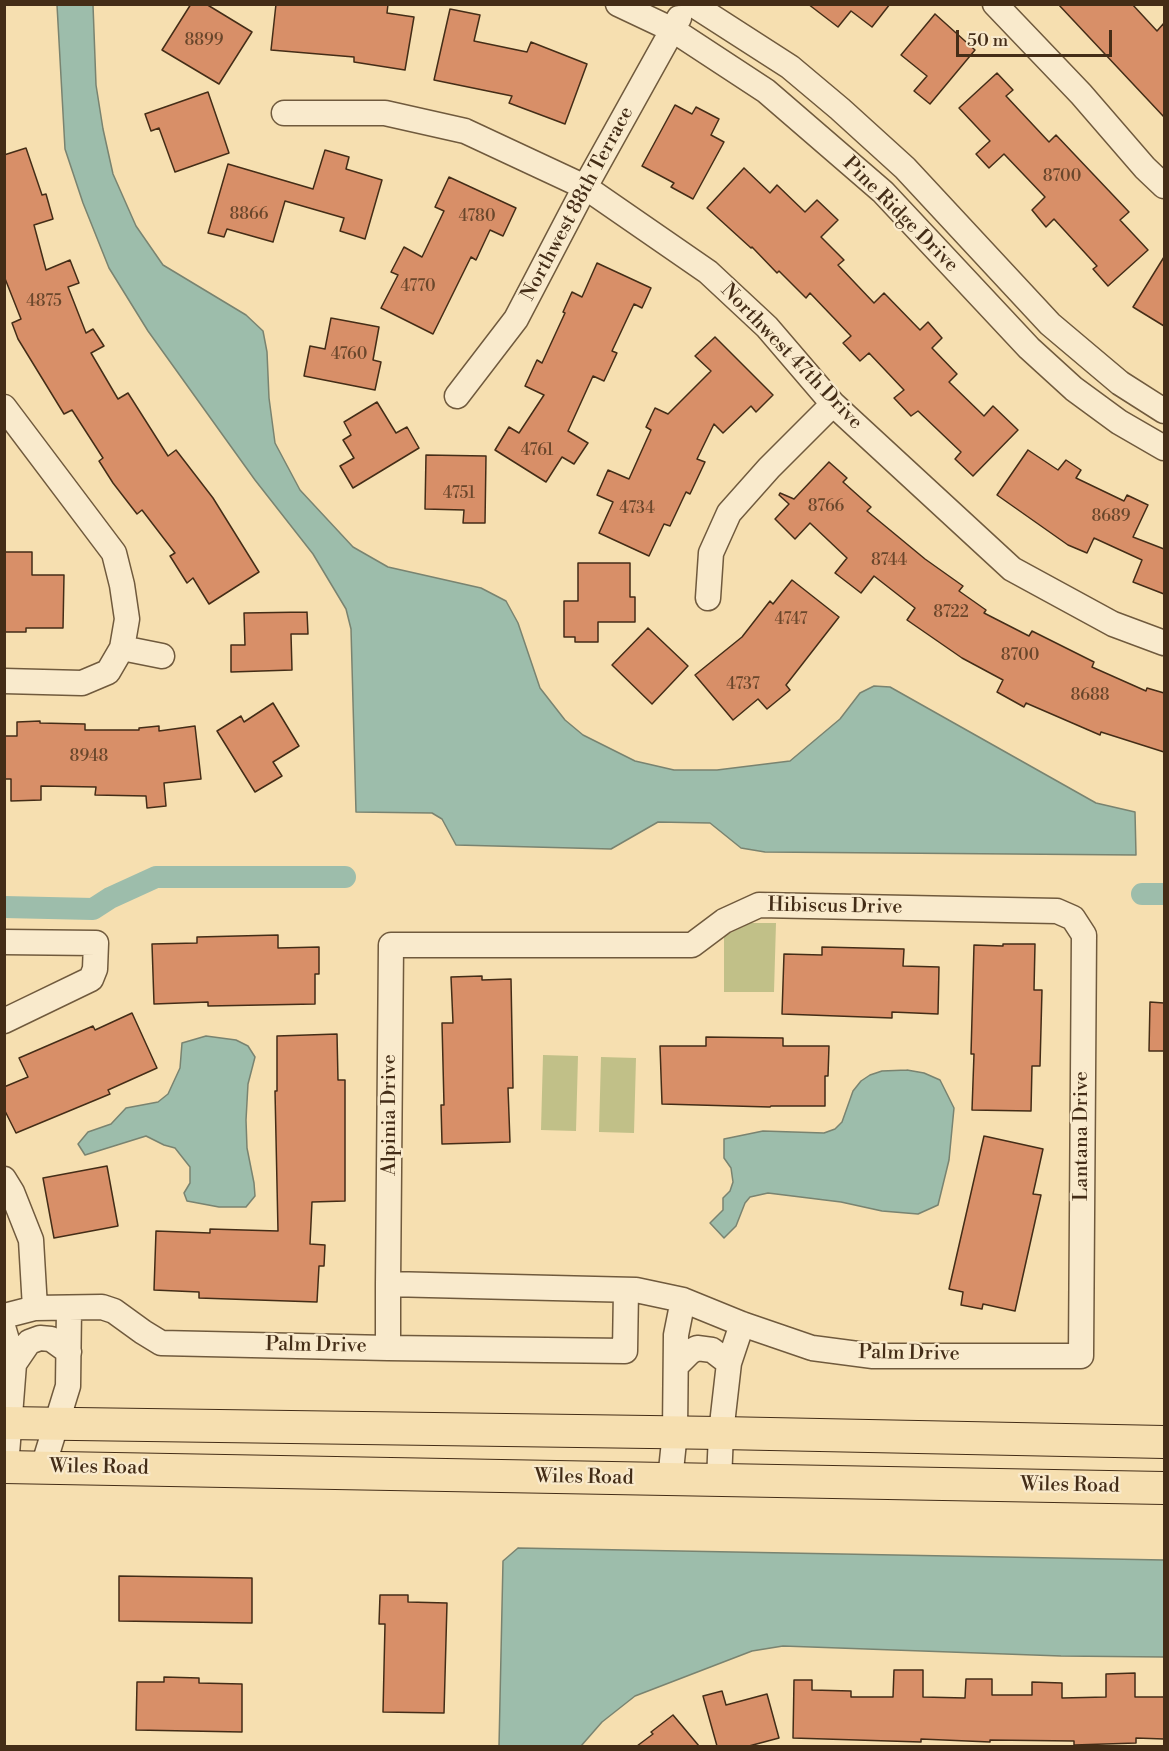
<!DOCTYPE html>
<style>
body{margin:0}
#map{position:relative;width:1169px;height:1751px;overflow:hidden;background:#f6dfb0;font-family:"Libre Bodoni",serif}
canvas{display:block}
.frame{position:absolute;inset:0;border:6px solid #442d17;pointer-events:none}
.scale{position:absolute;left:956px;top:30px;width:156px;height:27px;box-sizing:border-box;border:3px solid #442d17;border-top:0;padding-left:8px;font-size:18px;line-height:21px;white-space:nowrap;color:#442d17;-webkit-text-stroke:4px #f9eacc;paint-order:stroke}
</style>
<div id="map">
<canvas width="1169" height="1751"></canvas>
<div class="frame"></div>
<div class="scale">50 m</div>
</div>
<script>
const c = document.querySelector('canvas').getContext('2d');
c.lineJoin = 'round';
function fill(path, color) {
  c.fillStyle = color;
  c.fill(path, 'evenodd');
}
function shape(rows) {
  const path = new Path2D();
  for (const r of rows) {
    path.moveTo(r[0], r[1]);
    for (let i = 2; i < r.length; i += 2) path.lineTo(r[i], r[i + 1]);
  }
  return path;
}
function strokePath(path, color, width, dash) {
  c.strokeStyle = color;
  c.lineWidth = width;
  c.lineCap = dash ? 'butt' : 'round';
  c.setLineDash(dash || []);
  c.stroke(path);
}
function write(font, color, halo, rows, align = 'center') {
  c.font = font + ' "Libre Bodoni",serif';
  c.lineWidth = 4.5;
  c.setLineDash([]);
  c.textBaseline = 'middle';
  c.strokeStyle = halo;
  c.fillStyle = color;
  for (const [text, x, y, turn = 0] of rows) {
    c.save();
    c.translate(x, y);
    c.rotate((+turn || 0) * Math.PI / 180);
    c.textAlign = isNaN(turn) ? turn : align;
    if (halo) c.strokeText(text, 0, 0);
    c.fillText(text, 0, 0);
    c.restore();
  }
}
fill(shape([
 [751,923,776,923,774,992,724,992,724,936],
 [543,1055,578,1056,576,1131,541,1130],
 [601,1057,636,1058,634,1133,599,1132]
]), '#c1c088');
const water = shape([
 [57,5,93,5,96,85,103,129,113,174,136,226,163,265,246,315,263,331,267,352,269,398,275,443,300,490,353,547,388,567,481,588,506,601,518,623,540,688,565,720,583,735,635,761,674,770,717,770,790,761,840,719,860,693,874,686,890,687,1096,803,1135,812,1136,855,765,852,741,848,710,823,658,822,611,849,456,845,442,819,432,813,356,812,351,629,346,609,313,554,255,480,148,331,109,268,83,203,65,149,57,5],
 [206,1036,236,1040,248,1046,255,1057,248,1084,246,1120,247,1148,254,1183,255,1196,246,1207,219,1207,187,1201,184,1193,190,1183,190,1167,175,1148,164,1145,146,1136,85,1155,78,1144,88,1132,111,1124,126,1108,158,1102,168,1094,180,1068,182,1043,206,1036],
 [907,1070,924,1073,940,1080,954,1108,949,1160,938,1205,918,1214,882,1211,841,1202,768,1193,750,1197,745,1203,736,1226,724,1238,710,1223,723,1210,723,1198,730,1191,733,1182,731,1168,724,1158,724,1139,763,1131,824,1133,835,1129,842,1122,853,1091,861,1081,870,1075,882,1071,907,1070],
 [518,1548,1164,1560,1164,1657,1061,1656,783,1646,752,1651,635,1696,602,1722,581,1746,499,1746,503,1561,518,1548]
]);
fill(water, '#9dbdab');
strokePath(water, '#798370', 1.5);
strokePath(shape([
 [1142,894,1164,894],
 [4,907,93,909,110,898,156,877,345,877]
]), '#9dbdab', 22);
const building = shape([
 [191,4,206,4,252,32,219,84,162,50,191,4],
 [276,4,388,4,387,13,414,17,405,70,354,62,354,57,271,50,276,4],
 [808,4,890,4,872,27,851,11,838,27,808,4],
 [1058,4,1132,4,1157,31,1164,23,1164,117,1058,4],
 [450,9,480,15,474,41,527,52,531,42,587,64,565,124,509,103,512,96,434,80,450,9],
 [935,14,975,50,930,104,914,91,927,76,901,55,935,14],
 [997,73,1013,90,1006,96,1049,142,1056,135,1129,212,1120,220,1148,250,1108,286,1093,269,1097,266,1054,219,1046,227,1032,210,1045,197,1004,154,989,168,976,154,990,141,959,108,997,73],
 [208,92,229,153,175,172,159,128,151,131,145,114,208,92],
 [675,105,692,114,696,107,719,119,711,135,724,142,693,199,671,187,674,183,642,166,675,105],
 [26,148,42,195,46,194,53,219,34,225,46,270,70,260,79,283,68,287,86,333,93,329,104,346,91,353,118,399,128,393,168,456,176,450,213,498,259,572,209,604,193,578,187,583,170,556,175,553,142,510,137,514,113,483,99,461,103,458,72,410,64,414,18,339,12,323,21,319,4,276,4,155,26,148],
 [325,150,349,157,346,169,382,180,365,239,340,231,344,218,285,201,273,242,227,229,224,237,208,233,228,164,313,189,325,150],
 [744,168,770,193,777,185,805,212,817,200,838,220,821,237,844,260,838,265,874,303,884,293,920,330,928,322,942,338,932,348,957,374,949,382,984,416,993,406,1018,430,973,476,955,459,961,452,918,411,911,416,894,398,904,390,869,353,860,361,843,343,851,336,810,293,806,298,779,271,777,273,752,247,751,248,707,208,744,168],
 [449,177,516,208,503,236,490,230,476,260,471,257,433,334,381,308,398,275,391,272,404,247,422,257,444,211,435,207,449,177],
 [1164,257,1164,326,1133,307,1164,257],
 [597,263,651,288,642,308,634,304,612,351,617,353,604,381,593,376,568,431,588,443,574,464,562,457,546,482,495,450,509,427,519,433,544,395,525,386,537,360,542,363,565,313,563,312,572,292,582,297,597,263],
 [331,318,379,327,373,360,381,362,375,390,304,376,310,346,325,349,331,318],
 [715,337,773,395,756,412,751,406,723,433,714,424,697,459,705,462,690,494,686,492,670,526,664,524,649,556,599,533,613,502,597,495,608,470,629,479,651,430,646,427,655,408,668,414,711,371,695,356,715,337],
 [377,402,396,433,407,427,419,448,353,488,340,466,354,458,343,440,351,435,344,422,377,402],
 [1028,450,1058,470,1066,460,1081,470,1076,478,1124,501,1127,495,1148,505,1133,537,1164,549,1164,594,1133,582,1142,560,1094,538,1087,553,1068,545,997,495,1028,450],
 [426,455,486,456,485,523,463,523,464,510,425,509,426,455],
 [829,462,847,478,843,482,871,507,867,511,925,559,963,586,959,591,986,610,984,613,1029,636,1032,631,1094,662,1092,667,1146,691,1147,688,1164,693,1164,752,1101,732,1100,735,1026,703,1024,707,997,692,1003,680,962,658,907,620,915,608,874,576,861,593,835,573,847,558,810,523,795,539,775,519,789,504,779,495,780,493,794,499,829,462],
 [4,552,32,552,32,575,64,575,63,628,26,628,26,632,4,632,4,552],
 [578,563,630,563,630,597,635,597,635,622,598,622,598,642,575,642,575,637,564,637,564,601,578,601,578,563],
 [792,580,839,617,786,685,790,690,767,709,758,699,733,720,695,675,742,637,770,601,773,604,792,580],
 [307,612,308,634,291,634,292,670,231,672,231,645,245,645,244,613,307,612],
 [648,628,688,666,652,704,612,665,648,628],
 [273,703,299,746,273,762,282,776,255,792,217,731,241,716,244,722,273,703],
 [40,721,40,723,85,724,85,730,139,730,139,728,159,726,159,731,195,726,201,779,164,783,166,806,147,808,146,796,95,795,96,787,41,786,41,800,11,801,11,779,4,779,4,736,17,736,17,722,40,721],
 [278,935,278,948,319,947,319,974,315,974,315,1004,208,1006,208,1002,154,1004,152,944,197,943,197,937,278,935],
 [1003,944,1035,944,1034,990,1042,990,1040,1066,1032,1066,1031,1111,972,1110,974,1054,971,1054,974,945,1003,946,1003,944],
 [822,947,904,949,903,966,939,967,938,1014,892,1012,892,1018,782,1014,784,954,822,955,822,947],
 [482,976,482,980,511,979,513,1088,508,1088,510,1142,442,1144,441,1105,444,1105,442,1023,453,1023,451,977,482,976],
 [1150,1002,1164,1003,1164,1051,1149,1051,1150,1002],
 [132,1013,157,1068,108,1090,110,1094,16,1133,4,1109,4,1087,28,1077,19,1058,93,1026,95,1030,132,1013],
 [337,1034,338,1080,345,1080,345,1201,312,1202,310,1244,325,1245,324,1266,319,1266,317,1302,199,1298,199,1292,154,1290,156,1231,210,1233,210,1229,278,1231,275,1091,277,1091,277,1036,337,1034],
 [706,1037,783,1038,783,1046,829,1046,828,1076,825,1076,825,1106,771,1106,770,1107,662,1104,660,1046,706,1046,706,1037],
 [984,1136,1043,1149,1033,1194,1041,1195,1015,1311,983,1304,982,1309,961,1305,963,1292,949,1289,984,1136],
 [107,1166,118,1226,54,1238,43,1178,107,1166],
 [119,1576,252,1578,252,1623,119,1621,119,1576],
 [380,1595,408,1595,408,1602,447,1603,444,1713,383,1712,385,1624,379,1624,380,1595],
 [894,1670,923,1670,923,1697,965,1698,966,1679,992,1679,992,1695,1032,1695,1032,1682,1062,1683,1062,1698,1106,1697,1106,1674,1135,1673,1135,1697,1164,1697,1164,1739,1136,1738,1136,1743,1074,1745,1074,1741,990,1740,990,1742,921,1739,921,1742,793,1738,794,1680,812,1680,812,1690,851,1691,851,1697,893,1697,894,1670],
 [164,1677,199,1678,199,1683,242,1684,242,1732,136,1730,137,1682,164,1682,164,1677],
 [722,1691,726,1705,767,1694,779,1738,749,1746,717,1746,703,1696,722,1691],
 [673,1715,699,1746,637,1746,653,1734,651,1732,673,1715]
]);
fill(building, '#d88f68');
strokePath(building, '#442d17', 1.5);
const minor = shape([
 [618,4,673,30,766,91,883,192,1029,348,1074,389,1119,422,1164,448],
 [692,4,790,67,840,109,905,168,1050,324,1120,383,1164,411],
 [995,4,1081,94,1145,168,1164,186],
 [284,113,385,113,465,131,585,187,708,272,767,327,833,404,1012,569,1113,624,1164,643],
 [457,396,516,319,585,187,679,18],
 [4,407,114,553,122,585,127,619,122,648,108,672,82,683,4,681],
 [708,598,711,553,729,513,769,468,833,404],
 [122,648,162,656],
 [4,942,96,943,95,969,91,979,4,1021],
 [4,1179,12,1192,31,1240,35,1308],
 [4,1316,35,1308,102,1307,114,1311,143,1332,161,1343,388,1348,388,1284,636,1290,683,1300,742,1324,812,1348,873,1356,1081,1356,1084,935,1073,918,1057,911,759,905,724,921,692,945,391,945,388,1284],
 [4,1330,14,1364,6,1467],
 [388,1348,625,1351,626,1290],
 [14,1364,29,1342,40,1338,51,1339,69,1352],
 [676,1366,690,1352,697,1348,712,1350,729,1363],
 [43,1467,68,1386,69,1308],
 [670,1480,675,1432,676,1335,683,1300],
 [719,1481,721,1433,729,1363,742,1324]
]);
const major = shape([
 [4,1423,721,1433,1164,1442],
 [4,1467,1164,1488]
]);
strokePath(minor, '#705a3d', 27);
strokePath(major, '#442d17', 34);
strokePath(minor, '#f9eacc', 24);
strokePath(major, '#f6dfb0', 32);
write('16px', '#69462b', null, [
 ["8899",204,41],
 ["8700",1062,177],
 ["8866",249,215],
 ["4780",477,217],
 ["4770",418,287],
 ["4875",44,302],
 ["4760",349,355],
 ["4761",537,451],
 ["4751",459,494],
 ["8766",826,507],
 ["4734",637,509],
 ["8689",1111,517],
 ["8744",889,561],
 ["8722",951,613],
 ["4747",791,620],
 ["8700",1020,656],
 ["4737",743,685],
 ["8688",1090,696],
 ["8948",89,757]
]);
write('20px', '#442d17', '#f9eacc', [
 ["Northwest 88th Terrace",578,204,-62],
 ["Pine Ridge Drive",900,215,45],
 ["Northwest 47th Drive",791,357,46],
 ["Hibiscus Drive",835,907,1],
 ["Alpinia Drive",390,1115,-90],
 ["Lantana Drive",1082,1136,-90],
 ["Palm Drive",316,1346,1],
 ["Palm Drive",909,1354,1],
 ["Wiles Road",99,1468,1],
 ["Wiles Road",584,1478,1],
 ["Wiles Road",1070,1486,1]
]);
</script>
